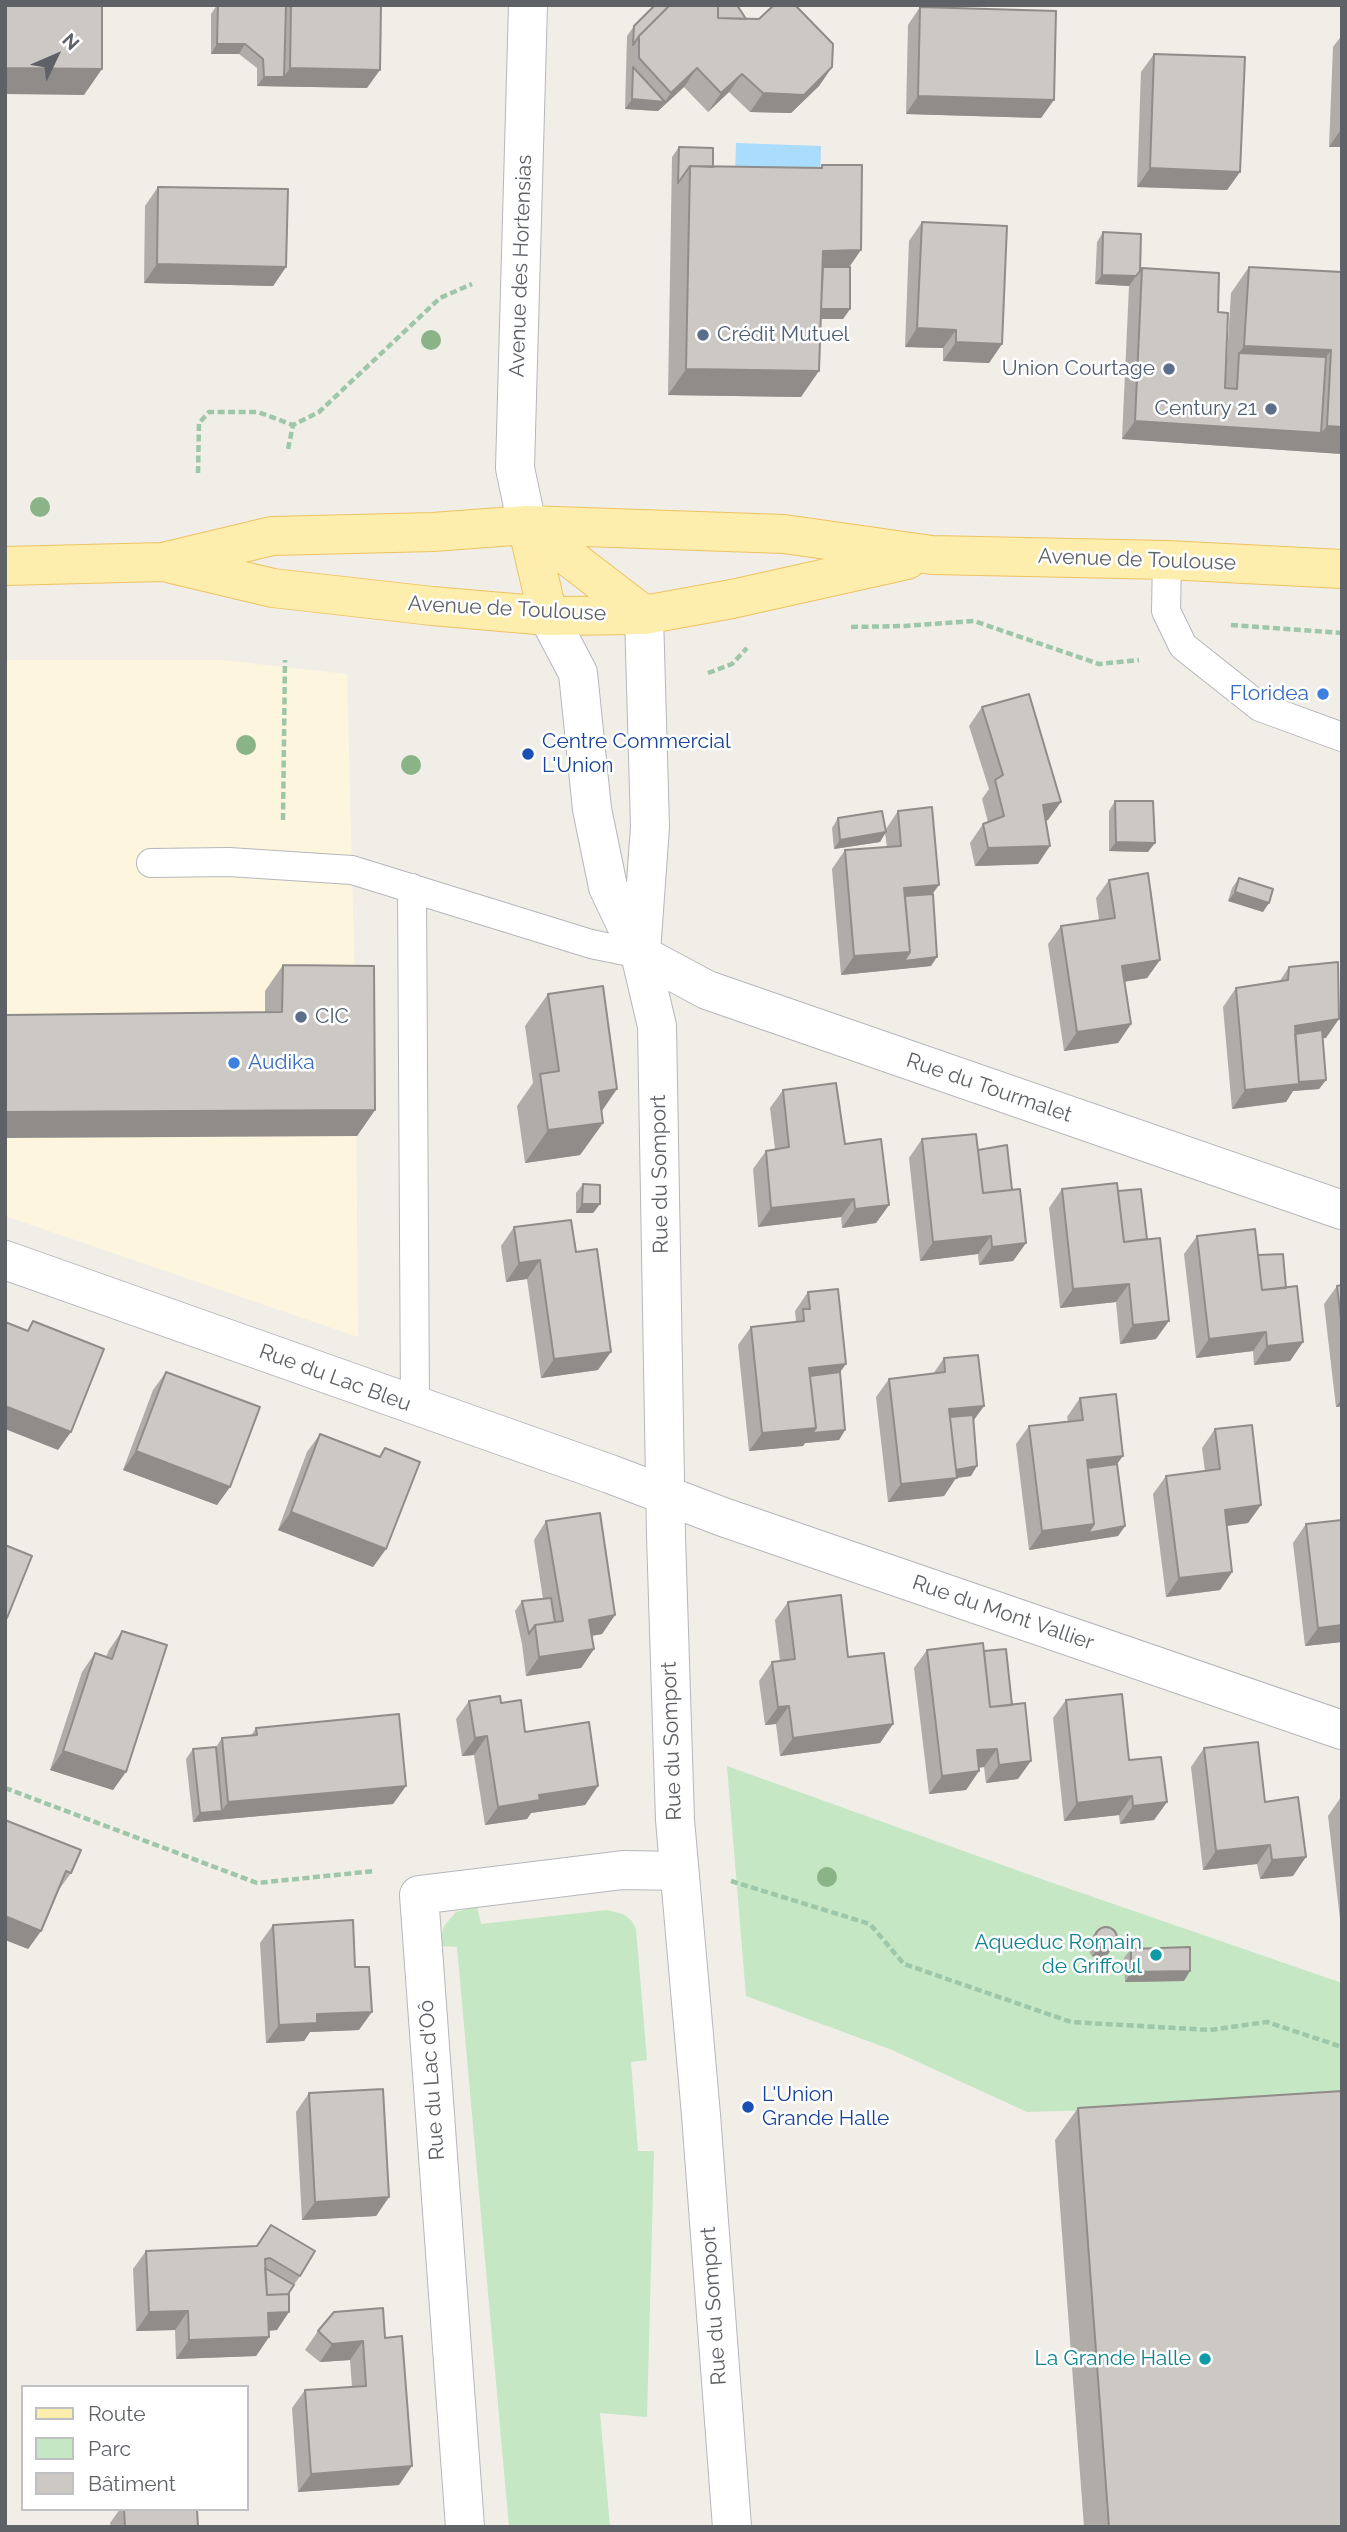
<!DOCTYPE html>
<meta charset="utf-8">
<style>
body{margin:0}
#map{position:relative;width:1347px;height:2532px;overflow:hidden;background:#f0eee7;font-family:Raleway,sans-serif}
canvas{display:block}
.frame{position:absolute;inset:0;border:7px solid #5e6267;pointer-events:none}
.legend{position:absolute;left:21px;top:2385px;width:228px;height:126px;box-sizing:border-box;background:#fff;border:2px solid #bfc0c2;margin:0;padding:9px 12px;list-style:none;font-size:21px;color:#5e6267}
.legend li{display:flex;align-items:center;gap:14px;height:35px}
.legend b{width:35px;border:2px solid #bfc0c2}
.north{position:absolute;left:21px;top:21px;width:70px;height:70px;-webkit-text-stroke:5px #fff;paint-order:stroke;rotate:46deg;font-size:19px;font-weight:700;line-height:28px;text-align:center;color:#5e6267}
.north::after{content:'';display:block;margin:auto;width:24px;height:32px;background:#5e6267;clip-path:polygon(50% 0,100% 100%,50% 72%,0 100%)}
</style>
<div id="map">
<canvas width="1347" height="2532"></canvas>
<div class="frame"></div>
<ul class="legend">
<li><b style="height:9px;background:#fdeeae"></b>Route</li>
<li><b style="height:19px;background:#c5e7c4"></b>Parc</li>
<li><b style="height:19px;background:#ccc8c4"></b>Bâtiment</li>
</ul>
<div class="north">N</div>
</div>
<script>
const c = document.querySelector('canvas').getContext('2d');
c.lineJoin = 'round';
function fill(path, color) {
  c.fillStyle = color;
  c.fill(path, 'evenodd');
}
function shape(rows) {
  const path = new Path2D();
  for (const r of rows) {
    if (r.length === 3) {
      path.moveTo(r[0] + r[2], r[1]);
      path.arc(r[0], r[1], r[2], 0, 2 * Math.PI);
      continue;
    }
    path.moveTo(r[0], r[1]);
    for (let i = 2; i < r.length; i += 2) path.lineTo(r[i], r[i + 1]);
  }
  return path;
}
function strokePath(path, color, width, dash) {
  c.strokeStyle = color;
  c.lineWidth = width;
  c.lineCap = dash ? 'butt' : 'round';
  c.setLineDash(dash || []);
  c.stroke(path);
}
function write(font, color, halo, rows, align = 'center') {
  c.font = font + ' Raleway,sans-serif';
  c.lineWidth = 5;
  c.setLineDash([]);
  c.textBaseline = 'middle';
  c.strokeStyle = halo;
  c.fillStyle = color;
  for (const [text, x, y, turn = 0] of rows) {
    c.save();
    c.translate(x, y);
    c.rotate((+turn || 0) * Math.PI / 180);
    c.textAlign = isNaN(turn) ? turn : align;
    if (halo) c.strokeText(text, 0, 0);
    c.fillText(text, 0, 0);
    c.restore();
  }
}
fill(shape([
 [5,660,222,660,347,674,355,992,358,1337,5,1216]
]), '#fdf5de');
fill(shape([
 [727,1766,1047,1881,1342,1983,1342,2103,1027,2112,892,2050,746,1996],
 [477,1907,481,1924,607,1910,623,1914,631,1920,636,1929,647,2060,631,2062,638,2151,654,2151,647,2417,600,2413,610,2527,509,2527,457,1947,439,1946,444,1926,456,1912]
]), '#c5e7c4');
fill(shape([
 [736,143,821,146,820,181,735,179]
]), '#a9dcfd');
const service = shape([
 [1167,560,1166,611,1183,646,1260,707,1342,737],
 [151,863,229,862,352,870,591,944,640,954],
 [412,888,415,1406]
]);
const minor = shape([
 [527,525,515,468,528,5],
 [548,616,578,673,592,809,608,887,640,954,657,1026,666,1536,675,1820,701,2115,732,2527],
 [641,952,650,827,644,615],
 [640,954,707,990,1342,1210],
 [5,1260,610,1474,723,1517,1342,1730],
 [465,2527,419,1895,623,1870,679,1871]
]);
const primary = shape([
 [527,525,644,615],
 [527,525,548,616],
 [172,564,273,588,432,606,548,616,644,615,732,599,907,560],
 [5,566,163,562,272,536,433,532,527,525,784,534,932,555,1167,560,1342,569]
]);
strokePath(service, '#b4b7bb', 30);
strokePath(minor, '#b4b7bb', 40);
strokePath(primary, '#efc261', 40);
strokePath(shape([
 [288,449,293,425,319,412,440,298,472,284],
 [198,473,199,423,209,412,258,412,293,425],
 [1231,625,1342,633],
 [851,627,905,626,974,621,1099,664,1139,660],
 [708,673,732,664,747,648],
 [283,820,285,660],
 [5,1788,257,1883,375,1871],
 [731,1881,870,1924,904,1964,1071,2022,1210,2030,1267,2022,1342,2047]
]), '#9dc7a8', 4.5, [7, 3.5]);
strokePath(service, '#fff', 28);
strokePath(minor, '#fff', 38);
strokePath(primary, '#fdeeae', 38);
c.fillStyle = '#8ab487';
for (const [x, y] of [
 [431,340],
 [40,507],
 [246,745],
 [411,765],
 [827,1877]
]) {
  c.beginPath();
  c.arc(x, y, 10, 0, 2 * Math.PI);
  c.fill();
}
fill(shape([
 [217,5,381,5,367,88,257,86,257,68,239,54,211,54,211,14],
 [920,7,1041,118,906,114,908,25],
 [746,19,832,67,819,86,791,113,750,112,729,92,708,112,684,87,658,111,625,109,627,36,634,26],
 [1342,35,1342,147,1329,147,1333,47],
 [1154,54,1240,172,1227,190,1137,187,1141,72],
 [679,147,713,167,820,168,822,165,850,267,850,309,843,319,821,319,801,397,668,395,672,157],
 [158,187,286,267,273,286,144,283,145,206],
 [922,222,1002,344,989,363,943,361,943,348,905,347,909,241],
 [1103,232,1140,271,1142,268,1218,312,1225,388,1231,293,1249,267,1342,272,1342,454,1122,439,1129,286,1095,284,1097,242],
 [982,707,1048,820,1046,821,1038,864,975,866,970,843,983,824,988,822,982,799,989,789,969,726],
 [1115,801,1148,852,1109,851,1109,811],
 [898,811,933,894,931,966,841,975,832,869,845,850,887,847,885,833,880,842,834,849,832,828,838,818,886,829],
 [1239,878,1263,912,1228,901,1232,888],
 [1109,880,1160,960,1147,978,1124,982,1131,1024,1118,1043,1064,1051,1048,944,1061,926,1099,920,1096,898],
 [283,965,375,1110,357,1136,265,1012,265,991],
 [1289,967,1326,1038,1322,1038,1326,1080,1319,1089,1293,1091,1286,1102,1232,1109,1223,1007,1236,988,1279,982],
 [548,994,603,1123,580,1155,525,1163,517,1106,533,1083,525,1026],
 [783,1090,845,1144,889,1205,876,1223,842,1228,841,1217,758,1227,753,1169,766,1151,775,1149,770,1108],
 [922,1139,978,1150,1012,1190,1026,1243,1013,1261,979,1265,978,1254,920,1261,909,1158],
 [583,1184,600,1204,593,1213,576,1213,576,1193],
 [1062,1189,1118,1191,1156,1339,1120,1344,1116,1302,1060,1308,1049,1208],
 [514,1227,576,1252,598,1370,541,1378,527,1279,506,1282,501,1246],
 [1197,1236,1258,1255,1286,1288,1303,1342,1290,1361,1254,1365,1253,1351,1196,1358,1184,1254],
 [1342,1285,1342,1406,1336,1407,1324,1304,1337,1286],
 [808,1292,840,1372,845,1430,839,1440,805,1443,803,1446,749,1451,738,1345,751,1327,794,1322,796,1320,795,1311],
 [944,1358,984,1406,973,1421,971,1476,956,1478,944,1496,888,1502,876,1397,889,1379,933,1374],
 [166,1372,230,1487,217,1505,123,1470,153,1390],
 [1080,1398,1117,1464,1125,1526,1118,1536,1029,1550,1016,1444,1029,1426,1068,1421,1067,1417],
 [1215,1429,1261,1505,1248,1523,1227,1526,1232,1572,1220,1590,1166,1597,1153,1494,1166,1476,1205,1471,1202,1448],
 [320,1434,379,1457,385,1448,386,1549,373,1567,278,1530,307,1452],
 [546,1521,615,1615,602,1634,592,1636,594,1649,581,1668,526,1676,522,1644,515,1611,522,1601,543,1599,534,1540],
 [1306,1524,1342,1642,1305,1646,1293,1543],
 [788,1602,848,1657,893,1724,880,1743,780,1756,776,1724,765,1725,759,1681,772,1662,780,1661,775,1620],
 [122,1631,113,1790,50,1770,82,1672,95,1653,106,1657,109,1650],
 [927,1650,984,1651,1018,1779,986,1783,984,1767,978,1768,979,1771,966,1790,929,1794,914,1668],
 [1066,1700,1167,1802,1154,1820,1120,1824,1119,1815,1064,1821,1053,1718],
 [469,1701,501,1703,525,1732,598,1786,585,1805,531,1813,527,1819,485,1825,474,1755,462,1756,456,1719],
 [256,1728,406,1786,393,1804,193,1822,186,1759,193,1749,216,1747,222,1738,251,1736],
 [1204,1748,1265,1802,1293,1876,1260,1879,1257,1864,1203,1870,1191,1767],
 [1341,1797,1342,1919,1340,1919,1328,1816],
 [5,1820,71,1873,58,1891,41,1931,28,1949],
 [273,1925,359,2030,310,2032,304,2041,266,2043,260,1943],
 [1096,1931,1115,1945,1108,1954,1101,1959,1092,1956,1087,1949,1090,1940],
 [1131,1949,1184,1981,1125,1982,1124,1958],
 [309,2093,389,2197,376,2216,302,2220,296,2112],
 [1078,2108,1342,2527,1084,2527,1055,2140],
 [271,2225,300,2276,288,2294,277,2330,269,2331,269,2337,256,2356,176,2359,175,2330,136,2331,133,2269,146,2251,256,2246],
 [318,2331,385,2338,399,2485,298,2492,292,2408,305,2390,352,2387,350,2360,320,2362,305,2350],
 [120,2509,197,2509,198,2527,111,2527,110,2523]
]), '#afaca9');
fill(shape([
 [217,44,245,44,239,54,211,54],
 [832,67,819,86,791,113,750,112,763,93],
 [5,68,102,69,84,95,5,94],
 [290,68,380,70,367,88,257,86,264,77,284,77],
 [697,68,684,87,658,111,671,93],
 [742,74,729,92,708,112,721,93],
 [918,96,1054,100,1041,118,906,114],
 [632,99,665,102,658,111,625,109],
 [1342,128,1342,147,1329,147],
 [1150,168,1240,172,1227,190,1137,187],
 [861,250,843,276,812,268,823,251],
 [157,264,286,267,273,286,144,283],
 [1102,275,1136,276,1129,286,1095,284],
 [811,309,850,309,843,319,804,319],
 [917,328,956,330,943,348,905,347],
 [956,342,1002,344,989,363,943,361],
 [1244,346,1331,350,1313,376,1239,353],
 [686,369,819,371,801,397,668,395],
 [1135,421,1321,433,1327,426,1342,427,1342,454,1122,439],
 [1061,802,1048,820,1030,824,1043,805],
 [886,832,880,842,834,849,840,840],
 [1116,842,1155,843,1148,852,1109,851],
 [1050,846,1038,864,975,866,988,848],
 [939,885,926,903,898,897,904,888],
 [1235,892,1269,903,1263,912,1228,901],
 [910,952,937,957,931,966,841,975,854,956],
 [1160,960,1147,978,1109,984,1122,966],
 [1339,1019,1326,1038,1289,1043,1295,1026],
 [1131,1024,1118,1043,1064,1051,1077,1032],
 [1326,1080,1319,1089,1293,1091,1286,1102,1232,1109,1245,1090,1292,1082],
 [617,1089,595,1121,599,1092],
 [375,1110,357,1136,5,1138,5,1112],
 [603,1123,580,1155,525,1163,548,1130],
 [854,1199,841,1217,758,1227,771,1208],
 [582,1204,600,1204,593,1213,576,1213],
 [889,1205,876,1223,842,1228,855,1209],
 [991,1236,978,1254,920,1261,933,1242],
 [1026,1243,1013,1261,979,1265,992,1247],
 [540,1260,527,1279,506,1282,519,1263],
 [1129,1284,1116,1302,1060,1308,1073,1289],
 [1169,1321,1156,1339,1120,1344,1133,1325],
 [1266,1332,1253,1351,1196,1358,1209,1339],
 [1303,1342,1290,1361,1254,1365,1267,1346],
 [611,1352,598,1370,541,1378,554,1359],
 [846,1364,833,1382,804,1386,809,1368],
 [1342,1399,1342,1406,1336,1407],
 [5,1406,71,1432,58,1450,5,1429],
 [984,1406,971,1424,943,1418,949,1409],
 [816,1428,845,1430,839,1440,805,1443,803,1446,749,1451,762,1433],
 [136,1451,230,1487,217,1505,123,1470],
 [1123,1456,1110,1474,1082,1478,1087,1460],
 [977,1466,971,1476,956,1478,944,1496,888,1502,901,1484,949,1471],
 [1261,1505,1248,1523,1212,1528,1225,1510],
 [291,1512,386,1549,373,1567,278,1530],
 [1094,1524,1125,1526,1118,1536,1029,1550,1042,1531],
 [1232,1572,1220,1590,1166,1597,1179,1578],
 [615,1615,602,1634,576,1638,589,1620],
 [1342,1625,1342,1642,1305,1646,1318,1628],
 [594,1649,581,1668,526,1676,539,1657],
 [789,1706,776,1724,765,1725,778,1707],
 [893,1724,880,1743,780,1756,793,1738],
 [487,1736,474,1755,462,1756,475,1738],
 [997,1749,984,1767,964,1769,977,1750],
 [63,1751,126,1772,113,1790,50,1770],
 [1031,1761,1018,1779,986,1783,999,1765],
 [979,1771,966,1790,929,1794,942,1776],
 [406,1786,393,1804,193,1822,200,1813,222,1811,228,1802],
 [598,1786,585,1805,531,1813,527,1819,485,1825,498,1807,539,1795],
 [1132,1796,1119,1815,1064,1821,1077,1803],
 [1167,1802,1154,1820,1120,1824,1133,1806],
 [1270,1845,1257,1864,1203,1870,1216,1851],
 [1306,1857,1293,1876,1260,1879,1272,1860],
 [5,1916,41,1931,28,1949,5,1940],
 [1115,1945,1108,1954,1101,1959,1092,1956,1099,1947],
 [1190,1971,1184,1981,1125,1982,1131,1972],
 [372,2012,359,2030,310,2032,304,2041,266,2043,279,2025,317,2014],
 [389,2197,376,2216,302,2220,315,2202],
 [188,2311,175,2330,136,2331,149,2312],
 [289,2312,277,2330,255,2331,267,2313],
 [269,2337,256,2356,176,2359,189,2340],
 [363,2341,350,2360,320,2362,332,2344],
 [412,2466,399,2485,298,2492,311,2474]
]), '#8f8c89');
const building = shape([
 [5,5,102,5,102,69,5,68,5,5],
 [218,5,286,6,284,77,264,77,263,59,245,44,217,44,218,5],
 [291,5,381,5,380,70,290,68,291,5],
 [655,5,670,5,639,36,633,45,634,26,655,5],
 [670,5,718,5,718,18,759,19,774,5,795,5,833,44,832,67,804,95,763,93,742,74,721,93,697,68,671,93,639,58,639,36,670,5],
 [718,5,737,5,746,19,718,18,718,5],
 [920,7,1056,11,1054,100,918,96,920,7],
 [1154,54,1245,57,1240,172,1150,168,1154,54],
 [633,67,665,102,632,99,633,67],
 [679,147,713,148,713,167,690,166,678,183,679,147],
 [822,165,862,165,861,250,823,251,819,371,686,369,690,166,822,168,822,165],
 [158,187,288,189,286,267,157,264,158,187],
 [922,222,1007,226,1002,344,956,342,956,330,917,328,922,222],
 [1103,232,1141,234,1140,271,1136,276,1102,275,1103,232],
 [823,267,850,267,850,309,821,309,823,267],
 [1249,267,1342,272,1342,427,1327,426,1331,350,1244,346,1249,267],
 [1142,268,1219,273,1218,312,1228,313,1225,388,1237,389,1239,353,1326,357,1321,433,1135,421,1142,268],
 [1029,694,1061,802,1043,805,1050,846,988,848,983,824,1004,816,995,780,1003,775,982,707,1029,694],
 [1115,801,1153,801,1155,843,1116,842,1115,801],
 [932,807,939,885,904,888,910,952,854,956,845,850,901,846,898,811,932,807],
 [882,811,886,832,840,840,838,818,882,811],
 [1148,873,1160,960,1122,966,1131,1024,1077,1032,1061,926,1115,918,1109,880,1148,873],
 [1239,878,1273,889,1269,903,1235,892,1239,878],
 [933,894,937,957,904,961,910,952,905,896,933,894],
 [1338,962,1339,1019,1295,1026,1299,1084,1245,1090,1236,988,1288,980,1289,967,1338,962],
 [283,965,374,966,375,1110,5,1112,5,1015,282,1012,283,965],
 [603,986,617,1089,599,1092,603,1123,548,1130,540,1074,559,1071,548,994,603,986],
 [1322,1030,1326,1080,1299,1082,1295,1034,1322,1030],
 [836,1083,845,1144,881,1139,889,1205,855,1209,854,1199,771,1208,766,1151,789,1147,783,1090,836,1083],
 [976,1134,983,1193,1020,1189,1026,1243,992,1247,991,1236,933,1242,922,1139,976,1134],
 [1007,1145,1012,1190,983,1193,978,1150,1007,1145],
 [1117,1183,1124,1242,1160,1238,1169,1321,1133,1325,1129,1284,1073,1289,1062,1189,1117,1183],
 [583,1184,600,1185,600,1204,582,1204,583,1184],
 [1141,1189,1147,1239,1124,1242,1118,1191,1141,1189],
 [571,1220,576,1252,597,1249,611,1352,554,1359,540,1260,519,1263,514,1227,571,1220],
 [1255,1229,1262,1290,1297,1286,1303,1342,1267,1346,1266,1332,1209,1339,1197,1236,1255,1229],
 [1283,1254,1286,1288,1262,1290,1258,1255,1283,1254],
 [1342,1285,1342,1328,1337,1286,1342,1285],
 [838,1289,846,1364,809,1368,816,1428,762,1433,751,1327,804,1321,803,1309,810,1309,808,1292,838,1289],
 [33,1321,104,1349,71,1432,5,1406,5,1322,28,1331,33,1321],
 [978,1355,984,1406,949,1409,957,1478,901,1484,889,1379,945,1372,944,1358,978,1355],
 [166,1372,260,1407,230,1487,136,1451,166,1372],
 [840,1372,845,1430,812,1433,816,1428,810,1376,840,1372],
 [1116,1394,1123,1456,1087,1460,1094,1524,1042,1531,1029,1426,1083,1420,1080,1398,1116,1394],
 [973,1415,977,1466,956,1470,950,1417,973,1415],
 [1252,1425,1261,1505,1225,1510,1232,1572,1179,1578,1166,1476,1220,1469,1215,1429,1252,1425],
 [320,1434,380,1457,385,1448,420,1462,386,1549,291,1512,320,1434],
 [1117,1464,1125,1526,1088,1533,1094,1524,1088,1468,1117,1464],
 [600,1513,615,1615,589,1620,594,1649,539,1657,535,1625,563,1621,546,1521,600,1513],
 [1342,1520,1342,1625,1318,1628,1306,1524,1342,1520],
 [5,1545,32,1556,7,1618,5,1618,5,1545],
 [841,1595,848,1657,884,1653,893,1724,793,1738,789,1706,778,1707,772,1662,795,1659,788,1602,841,1595],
 [551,1598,555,1622,535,1625,529,1634,522,1601,551,1598],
 [122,1631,167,1645,126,1772,63,1751,95,1653,112,1659,122,1631],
 [983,1643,990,1707,1025,1703,1031,1761,999,1765,997,1749,977,1750,979,1771,942,1776,927,1650,983,1643],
 [1006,1649,1012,1705,990,1707,984,1651,1006,1649],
 [1122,1694,1129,1760,1161,1757,1167,1802,1133,1806,1132,1796,1077,1803,1066,1700,1122,1694],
 [500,1696,501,1703,521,1700,525,1732,589,1722,598,1786,539,1795,540,1800,498,1807,487,1736,475,1738,469,1701,500,1696],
 [399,1714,406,1786,228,1802,222,1738,257,1735,256,1728,399,1714],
 [1258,1742,1265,1802,1298,1797,1306,1857,1272,1860,1270,1845,1216,1851,1204,1748,1258,1742],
 [216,1747,222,1811,200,1813,193,1749,216,1747],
 [5,1820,81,1850,71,1873,66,1871,41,1931,5,1916,5,1820],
 [353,1920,355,1967,369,1967,372,2012,317,2014,317,2023,279,2025,273,1925,353,1920],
 [1106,1938,11],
 [1190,1947,1190,1971,1131,1972,1131,1949,1190,1947],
 [383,2089,389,2197,315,2202,309,2093,383,2089],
 [1342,2091,1342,2527,1109,2527,1078,2108,1342,2091],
 [271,2225,315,2251,300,2276,270,2258,265,2259,267,2295,289,2294,289,2312,268,2313,269,2337,189,2340,188,2311,149,2312,146,2251,257,2246,271,2225],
 [265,2268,294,2285,288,2294,267,2295,265,2268],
 [383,2308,385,2338,402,2336,412,2466,311,2474,305,2390,366,2386,363,2341,332,2344,318,2331,334,2312,383,2308],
 [124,2509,197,2509,198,2527,125,2527,124,2509]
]);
fill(building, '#ccc8c4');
strokePath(building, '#8f8c89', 2);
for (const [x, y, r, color] of [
 [703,335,7,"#5c6f8a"],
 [1169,369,7,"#5c6f8a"],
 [1271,409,7,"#5c6f8a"],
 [1323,694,7,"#3f7fe0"],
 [528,754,7,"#1a4fb4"],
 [301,1017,7,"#5c6f8a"],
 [234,1063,7,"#3f7fe0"],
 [1156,1955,7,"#0f9aa8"],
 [748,2107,7,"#1a4fb4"],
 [1205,2359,7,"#0f9aa8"]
]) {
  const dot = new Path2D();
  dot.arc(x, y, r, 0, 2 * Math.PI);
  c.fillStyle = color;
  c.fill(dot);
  strokePath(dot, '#fff', 2.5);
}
write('21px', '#5e6267', '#fff', [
 ["Avenue des Hortensias",521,266,-88],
 ["Avenue de Toulouse",1137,560,2],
 ["Avenue de Toulouse",507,609,3],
 ["Rue du Tourmalet",989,1088,19],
 ["Rue du Somport",660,1174,-91],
 ["Rue du Lac Bleu",335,1378,20],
 ["Rue du Mont Vallier",1003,1613,19],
 ["Rue du Somport",672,1741,-92],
 ["Rue du Lac d'Oô",432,2080,-94],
 ["Rue du Somport",714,2306,-94]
]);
write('21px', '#4e5e75', '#fff', [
 ["Crédit Mutuel",717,335],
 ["Union Courtage",1155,369,"right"],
 ["Century 21",1257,409,"right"],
 ["CIC",315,1017]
], 'left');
write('21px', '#366cbe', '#fff', [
 ["Floridea",1309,694],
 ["Audika",248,1063,"left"]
], 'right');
write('21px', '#164399', '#fff', [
 ["Centre Commercial",542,742],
 ["L'Union",542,766],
 ["L'Union",762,2095],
 ["Grande Halle",762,2119]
], 'left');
write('21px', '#0d838f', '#fff', [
 ["Aqueduc Romain",1142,1943],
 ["de Griffoul",1142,1967],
 ["La Grande Halle",1191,2359]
], 'right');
</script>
